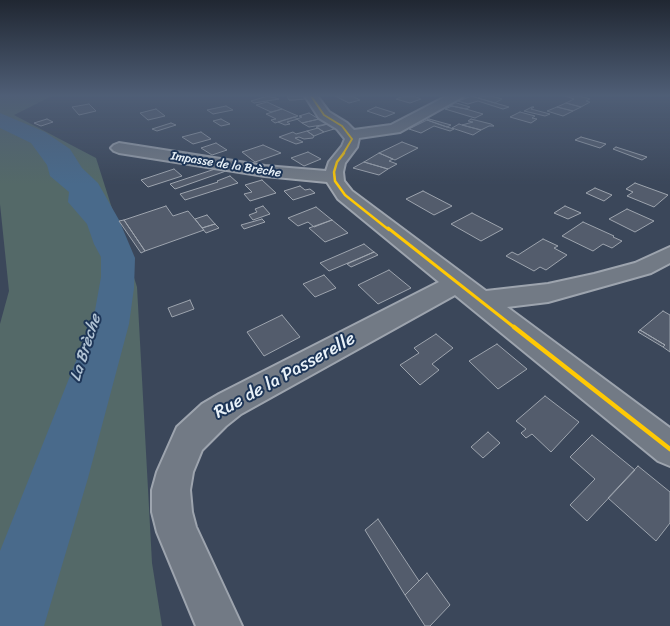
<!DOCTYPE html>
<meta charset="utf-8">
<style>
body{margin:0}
canvas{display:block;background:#3b475a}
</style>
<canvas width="670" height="626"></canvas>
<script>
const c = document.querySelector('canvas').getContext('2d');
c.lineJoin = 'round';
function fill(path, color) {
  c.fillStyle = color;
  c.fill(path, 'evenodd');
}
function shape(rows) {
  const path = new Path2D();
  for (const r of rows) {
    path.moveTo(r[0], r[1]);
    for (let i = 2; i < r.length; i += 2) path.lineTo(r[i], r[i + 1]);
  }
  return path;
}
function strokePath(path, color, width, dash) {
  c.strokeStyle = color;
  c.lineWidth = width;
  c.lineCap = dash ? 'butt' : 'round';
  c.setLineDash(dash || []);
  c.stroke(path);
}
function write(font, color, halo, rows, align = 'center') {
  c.font = font + ' Sriracha,sans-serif';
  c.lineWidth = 4;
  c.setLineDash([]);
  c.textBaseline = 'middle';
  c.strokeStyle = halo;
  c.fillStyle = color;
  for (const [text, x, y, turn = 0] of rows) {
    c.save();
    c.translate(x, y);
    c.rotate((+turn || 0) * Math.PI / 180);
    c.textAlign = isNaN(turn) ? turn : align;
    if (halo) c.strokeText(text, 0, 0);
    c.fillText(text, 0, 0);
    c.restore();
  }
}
fill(shape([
 [0,96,52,96,14,115,96,158,137,287,152,563,162,626,0,626,0,324,9,291,0,204]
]), '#546968');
fill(shape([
 [0,113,45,132,70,149,82,168,98,183,119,220,135,258,134,288,129,324,88,478,44,626,0,626,0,551,94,316,101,277,101,257,94,244,87,224,68,202,69,192,50,176,47,165,31,143,0,128]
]), '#496a8b');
const building = shape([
 [268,96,279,99,254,103,251,101,268,96],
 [287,96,303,96,305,99,293,100,289,100,287,96],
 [335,96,352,96,360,100,349,103,335,96],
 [404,96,414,96,421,99,410,103,396,99,404,96],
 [472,96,478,98,509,107,503,109,478,101,468,104,458,101,472,96],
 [481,96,492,96,502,99,495,103,478,98,481,96],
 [565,96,580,96,590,99,586,101,590,102,581,107,566,103,574,99,565,96],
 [267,102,282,109,271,112,256,105,267,102],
 [453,102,470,107,466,109,447,105,453,102],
 [566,103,581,107,573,111,557,107,566,103],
 [89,104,96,111,79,115,72,107,89,104],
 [226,106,233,110,213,114,207,110,226,106],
 [452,106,466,109,483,114,475,118,445,109,452,106],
 [376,107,395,113,385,117,367,111,376,107],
 [532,107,534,107,531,109,550,114,545,116,524,111,532,107],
 [557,107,573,111,563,116,547,111,557,107],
 [156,109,165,116,148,120,140,113,156,109],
 [282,109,298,116,275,123,271,120,276,119,266,114,282,109],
 [520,112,535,116,532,118,537,119,531,123,510,117,520,112],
 [309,113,319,119,302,123,297,119,302,117,299,116,309,113],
 [294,117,298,119,287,122,290,124,285,125,278,122,294,117],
 [47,119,53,122,41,126,34,123,47,119],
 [221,119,230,124,221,126,213,121,221,119],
 [319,119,328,124,309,127,302,123,319,119],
 [429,119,451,125,447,127,427,120,429,119],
 [471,119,491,124,494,126,489,126,481,130,462,125,473,122,468,121,471,119],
 [427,120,447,127,454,129,450,131,434,126,421,133,409,129,427,120],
 [171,123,176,125,157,131,152,129,171,123],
 [328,124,334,129,324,132,316,127,328,124],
 [459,124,462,125,481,130,473,135,452,128,459,124],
 [318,128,324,132,314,136,307,131,318,128],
 [307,131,314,136,313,138,304,139,299,137,295,138,303,142,296,144,279,137,293,132,296,134,307,131],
 [201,132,211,139,193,144,182,137,201,132],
 [581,137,606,144,600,148,575,140,581,137],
 [402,142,418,148,395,160,379,153,402,142],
 [216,143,227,150,212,155,201,148,216,143],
 [263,145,281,153,255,162,242,152,263,145],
 [616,147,647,157,642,160,613,149,616,147],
 [308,152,321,159,304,166,291,158,308,152],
 [379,153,393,159,389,161,397,164,388,169,364,162,379,153],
 [364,162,388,169,379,175,353,168,364,162],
 [221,167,226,171,175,189,170,184,221,167],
 [174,169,182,176,148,187,141,180,174,169],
 [230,176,238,183,185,200,180,194,218,182,217,181,230,176],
 [262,180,276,193,250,201,244,194,252,192,245,185,262,180],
 [635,183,668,195,654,207,627,196,633,192,626,189,635,183],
 [300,186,305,190,310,189,315,193,293,200,284,191,300,186],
 [595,188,612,195,604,201,586,193,595,188],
 [423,191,452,206,434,215,406,199,423,191],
 [166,206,173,216,188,211,204,230,145,251,124,220,166,206],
 [263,206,270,214,253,220,249,215,257,212,255,209,263,206],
 [565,206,581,213,568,219,554,213,565,206],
 [316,207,332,220,314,227,308,222,298,226,288,218,316,207],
 [627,209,654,221,635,232,609,219,627,209],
 [472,213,503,229,481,241,451,224,472,213],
 [207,215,215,224,202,228,195,219,207,215],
 [262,219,265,222,244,229,241,225,262,219],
 [124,220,145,251,141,253,119,221,124,220],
 [332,220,348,233,325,242,309,228,332,220],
 [583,222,614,236,613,237,622,241,612,248,603,244,593,251,562,236,583,222],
 [215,224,219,228,206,233,202,228,215,224],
 [543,239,558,246,554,248,567,255,546,270,540,267,534,271,506,256,512,252,518,255,543,239],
 [364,244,374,252,329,271,320,263,364,244],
 [374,252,378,255,351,267,347,264,374,252],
 [389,270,411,288,378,304,358,285,389,270],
 [324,275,336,288,315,297,303,284,324,275],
 [190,300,194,309,172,317,168,308,190,300],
 [663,311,670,315,670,352,663,347,665,345,640,330,663,311],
 [282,315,300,337,264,356,247,332,282,315],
 [640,330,665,345,663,347,638,332,640,330],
 [436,334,453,348,432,364,439,370,420,385,400,365,419,353,414,348,436,334],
 [497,344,527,369,498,389,469,361,497,344],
 [545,396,579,422,551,452,532,434,526,438,521,433,526,429,516,421,545,396],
 [488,432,500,443,483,458,471,447,488,432],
 [592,435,635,470,587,521,570,505,595,479,570,457,592,435],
 [638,466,670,492,670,523,656,541,608,498,638,466],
 [378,519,419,581,405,595,365,530,378,519],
 [427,573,450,605,430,626,425,626,405,595,427,573]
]);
fill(building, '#535c6c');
strokePath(building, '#9da4ae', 1);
const street = shape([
 [305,96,317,96,329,112,347,123,354,130,391,125,447,96,464,96,400,132,359,138,357,147,345,163,343,172,344,181,352,191,486,291,548,284,594,274,635,263,670,247,670,263,651,273,548,302,507,307,670,428,670,466,658,461,455,295,241,414,226,426,202,450,193,472,190,490,192,512,196,527,242,626,196,626,157,532,152,512,152,490,157,472,177,427,202,404,219,394,439,282,338,199,327,182,265,176,119,153,114,151,111,148,114,145,119,143,265,166,326,171,329,162,342,146,345,139,337,129,319,118,305,96]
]);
strokePath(street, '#9da4ae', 4);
fill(street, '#727a85');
strokePath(shape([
 [311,96,324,115,342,126,352,139,343,154]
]), '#ffc904', 2);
strokePath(shape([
 [344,153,337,162,334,172,335,181,345,195,389,230]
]), '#ffc904', 2.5);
strokePath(shape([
 [388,228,515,328]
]), '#ffc904', 3);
strokePath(shape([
 [514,327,670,449]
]), '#ffc904', 4.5);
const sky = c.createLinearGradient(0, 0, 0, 184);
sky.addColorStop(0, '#202732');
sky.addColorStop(0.52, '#4f5e76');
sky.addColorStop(1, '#4f5e7600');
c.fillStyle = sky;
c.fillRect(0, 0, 670, 184);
write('12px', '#e8f1f8', '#1d3557', [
 ["Impasse de la Brèche",226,165,9]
]);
write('italic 16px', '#b1c3d4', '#1d3557', [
 ["La Brèche",86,348,-72]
]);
write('18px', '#e8f1f8', '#1d3557', [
 ["Rue de la Passerelle",285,376,-29]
]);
</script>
